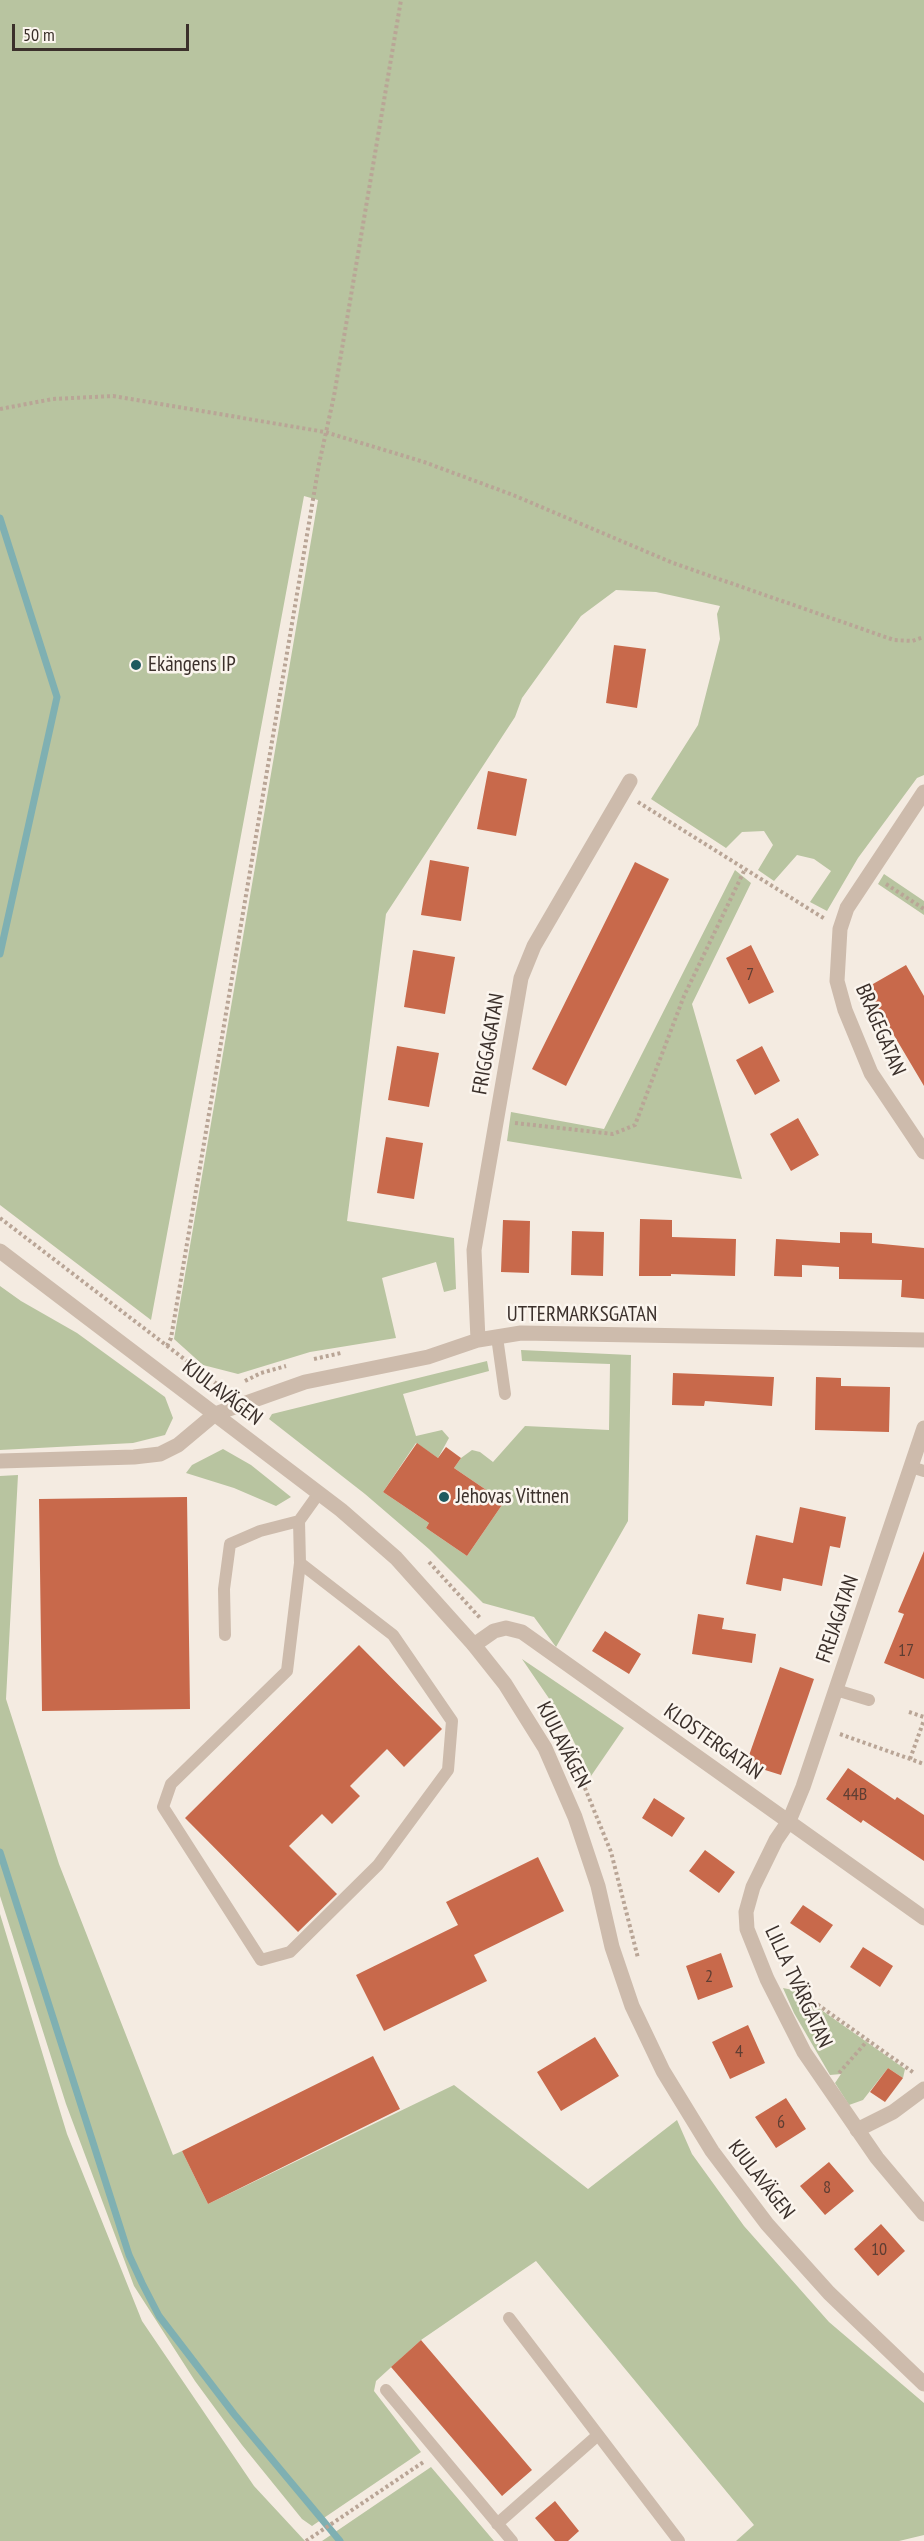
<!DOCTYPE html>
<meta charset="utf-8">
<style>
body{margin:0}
#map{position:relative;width:924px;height:2541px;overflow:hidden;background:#f4ebe1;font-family:"PT Sans Narrow",sans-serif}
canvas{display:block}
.scale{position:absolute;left:12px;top:24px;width:177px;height:27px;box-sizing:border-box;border:3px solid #3b302b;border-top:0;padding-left:8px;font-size:18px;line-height:21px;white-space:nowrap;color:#3b302b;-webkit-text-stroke:4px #fbf5ee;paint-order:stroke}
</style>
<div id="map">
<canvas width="924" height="2541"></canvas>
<div class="scale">50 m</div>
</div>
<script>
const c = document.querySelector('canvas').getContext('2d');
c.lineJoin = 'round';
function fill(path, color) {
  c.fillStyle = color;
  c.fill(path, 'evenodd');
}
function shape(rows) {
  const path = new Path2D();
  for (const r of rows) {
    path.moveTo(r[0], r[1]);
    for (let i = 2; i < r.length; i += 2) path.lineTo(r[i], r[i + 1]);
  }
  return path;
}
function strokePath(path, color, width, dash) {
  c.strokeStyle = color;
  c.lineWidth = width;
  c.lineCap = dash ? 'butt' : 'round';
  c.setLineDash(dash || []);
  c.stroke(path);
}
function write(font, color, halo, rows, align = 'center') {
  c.font = font + ' "PT Sans Narrow",sans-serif';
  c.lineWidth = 5;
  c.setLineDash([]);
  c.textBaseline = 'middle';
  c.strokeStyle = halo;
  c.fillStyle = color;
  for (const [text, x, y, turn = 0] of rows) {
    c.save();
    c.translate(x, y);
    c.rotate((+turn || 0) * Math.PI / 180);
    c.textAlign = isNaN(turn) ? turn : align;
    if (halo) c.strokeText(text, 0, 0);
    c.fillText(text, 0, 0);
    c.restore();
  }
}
fill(shape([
 [0,0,924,0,924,775,917,778,858,858,827,911,810,902,831,871,814,859,797,855,774,881,758,870,773,845,764,831,742,832,726,848,651,799,698,725,720,639,717,614,720,606,656,592,616,590,581,616,522,698,515,717,386,914,347,1221,454,1238,456,1289,444,1292,436,1262,382,1278,396,1338,310,1352,238,1374,203,1365,174,1339,318,500,304,496,151,1320,0,1205],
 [735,870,751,883,692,1004,742,1179,507,1141,511,1112,604,1129],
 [884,874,924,901,924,915,878,884],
 [0,1286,21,1301,77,1333,165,1397,173,1418,165,1435,133,1443,0,1450],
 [521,1350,631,1355,628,1521,556,1647,534,1617,483,1603,429,1549,365,1494,269,1419,272,1414,487,1361,489,1371,403,1394,416,1436,442,1430,449,1438,438,1458,416,1443,383,1492,429,1523,426,1528,467,1556,504,1502,454,1468,461,1458,472,1450,480,1452,493,1462,525,1426,609,1430,610,1364,522,1361],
 [223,1449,251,1465,291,1497,276,1506,234,1488,186,1473,192,1465],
 [18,1475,6,1699,59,1864,173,2155,182,2151,208,2204,454,2085,588,2189,677,2120,692,2154,744,2226,829,2322,924,2403,924,2535,899,2541,736,2541,754,2525,536,2261,421,2340,376,2381,374,2391,421,2452,312,2526,302,2519,242,2445,195,2381,134,2286,66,2104,0,1896,0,1476],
 [522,1659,624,1728,591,1776,561,1716],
 [0,1914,67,2134,142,2321,254,2486,305,2541,0,2541],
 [783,1988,793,1990,905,2069,903,2078,888,2068,863,2100,849,2105,835,2083,841,2074,830,2075,794,2013],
 [431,2467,494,2541,322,2541]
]), '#b8c4a0');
strokePath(shape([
 [0,518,57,697,0,954],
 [0,1852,129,2255,142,2283,159,2316,234,2414,340,2541]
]), '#7fb0b2', 7);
fill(shape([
 [614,645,646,649,637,708,606,703],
 [488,771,527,779,516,836,477,829],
 [430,860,469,867,461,921,421,915],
 [635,862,669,879,566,1086,532,1069],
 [751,945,774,992,749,1004,726,958],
 [413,950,455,957,445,1014,404,1007],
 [906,965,924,996,924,1086,866,988],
 [397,1046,439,1053,429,1107,388,1100],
 [762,1046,780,1081,755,1095,736,1060],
 [798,1118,819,1155,791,1171,770,1134],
 [386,1137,423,1143,414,1199,377,1193],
 [640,1219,672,1220,672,1237,736,1239,735,1276,671,1274,671,1276,639,1276],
 [503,1220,530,1221,529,1273,501,1272],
 [572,1231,604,1232,603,1276,571,1275],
 [840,1232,872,1233,872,1243,924,1248,924,1299,901,1297,902,1280,839,1279,839,1267,802,1265,802,1277,774,1276,776,1239,840,1243],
 [673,1373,774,1377,772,1406,705,1401,704,1406,672,1405],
 [816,1377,841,1378,841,1386,890,1387,889,1432,815,1430],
 [417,1443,438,1458,446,1447,461,1458,454,1468,504,1502,467,1556,426,1528,429,1523,383,1492],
 [187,1497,190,1709,42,1711,39,1499],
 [800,1507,846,1517,840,1548,830,1546,822,1586,783,1578,781,1591,746,1584,756,1535,793,1543],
 [924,1551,924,1679,884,1663,904,1614,898,1612],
 [698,1614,724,1618,722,1629,756,1634,752,1663,692,1654],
 [605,1631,641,1654,629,1674,592,1651],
 [359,1645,442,1729,404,1767,387,1749,350,1786,360,1796,332,1824,322,1814,289,1846,337,1894,298,1932,185,1818],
 [780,1667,814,1679,781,1775,746,1764],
 [848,1768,895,1800,897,1797,924,1815,924,1861,863,1820,861,1823,826,1799],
 [654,1798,685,1818,672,1837,642,1818],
 [705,1850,735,1872,719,1893,689,1871],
 [538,1857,564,1911,474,1955,487,1981,384,2031,356,1975,458,1925,446,1902],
 [803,1905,833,1925,820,1943,790,1923],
 [863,1947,893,1966,880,1987,850,1967],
 [721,1953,733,1987,698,2000,686,1966],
 [748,2025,765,2063,730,2079,712,2042],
 [595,2037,619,2076,561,2111,537,2072],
 [373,2056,400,2109,208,2204,182,2151],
 [888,2068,903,2078,885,2102,870,2092],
 [786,2098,806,2129,776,2148,755,2117],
 [829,2162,854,2191,825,2215,800,2186],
 [881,2224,905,2251,878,2276,854,2249],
 [421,2340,532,2470,502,2496,391,2367],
 [555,2501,579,2531,568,2541,555,2541,535,2518]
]), '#c8694b');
strokePath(shape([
 [0,409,53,399,113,396,325,432,424,462,513,495,673,563,894,640,912,641,924,637],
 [638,802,825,919],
 [886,884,924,909],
 [515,1123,613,1134,635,1125,684,996,745,869],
 [0,1218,226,1391],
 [167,1346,171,1338,319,464,334,396,401,0],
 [314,1359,341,1353],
 [245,1381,261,1373,286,1366],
 [429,1562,481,1619],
 [909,1712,924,1717],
 [840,1734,924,1764],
 [910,1759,924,1720],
 [578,1771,611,1852,638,1958],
 [793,1987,914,2073],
 [839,2073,868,2040],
 [306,2541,425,2461]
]), '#b9a596', 4, [3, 3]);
strokePath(shape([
 [497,1337,505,1394],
 [911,1467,924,1471],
 [299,1521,300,1563,287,1671,171,1784,163,1807,261,1960,290,1952,378,1865,448,1770,452,1721,393,1635,300,1563],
 [225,1635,224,1589,230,1544,260,1531,299,1521,319,1493],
 [836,1690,869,1700],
 [509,2318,679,2541],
 [386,2390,512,2541],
 [497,2524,598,2435]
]), '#cdbbac', 12);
strokePath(shape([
 [924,792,847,908,840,929,837,981,845,1010,871,1073,924,1152],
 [478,1340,474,1250,521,978,534,946,630,781],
 [924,1428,803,1787,789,1821,776,1840,753,1887,746,1912,747,1929,767,1979,804,2052,877,2158,924,2214],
 [0,1461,134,1457,160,1454,178,1445,215,1414,305,1382,428,1357,478,1340,521,1333,924,1340],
 [474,1645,494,1631,506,1628,522,1632,924,1918],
 [857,2130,893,2112,924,2089]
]), '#cdbbac', 15);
strokePath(shape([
 [0,1251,341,1510,396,1558,474,1645,505,1684,545,1748,575,1817,598,1886,612,1947,632,2006,663,2071,712,2151,767,2224,829,2293,924,2384]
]), '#cdbbac', 15);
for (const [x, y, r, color] of [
 [136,665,6,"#1f5a5e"],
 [444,1497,6,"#1f5a5e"]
]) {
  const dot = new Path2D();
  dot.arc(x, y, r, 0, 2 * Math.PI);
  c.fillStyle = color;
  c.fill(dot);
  strokePath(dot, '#fbf5ee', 2);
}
write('18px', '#5e3e33', null, [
 ["7",750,975],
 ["17",906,1651],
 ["44B",855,1795],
 ["2",709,1977],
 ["4",739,2052],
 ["6",781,2123],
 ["8",827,2188],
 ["10",879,2250]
]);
write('21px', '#3b302b', '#fbf5ee', [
 ["Ekängens IP",148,665],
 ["Jehovas Vittnen",456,1497]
], 'left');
write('21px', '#3b302b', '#fbf5ee', [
 ["BRAGEGATAN",880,1030,67],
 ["FRIGGAGATAN",489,1044,-80],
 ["UTTERMARKSGATAN",582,1315],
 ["KJULAVÄGEN",222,1393,37],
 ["FREJAGATAN",838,1619,-71],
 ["KLOSTERGATAN",713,1742,35],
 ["KJULAVÄGEN",563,1745,63],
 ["LILLA TVÄRGATAN",798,1987,65],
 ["KJULAVÄGEN",761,2180,52]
]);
</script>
